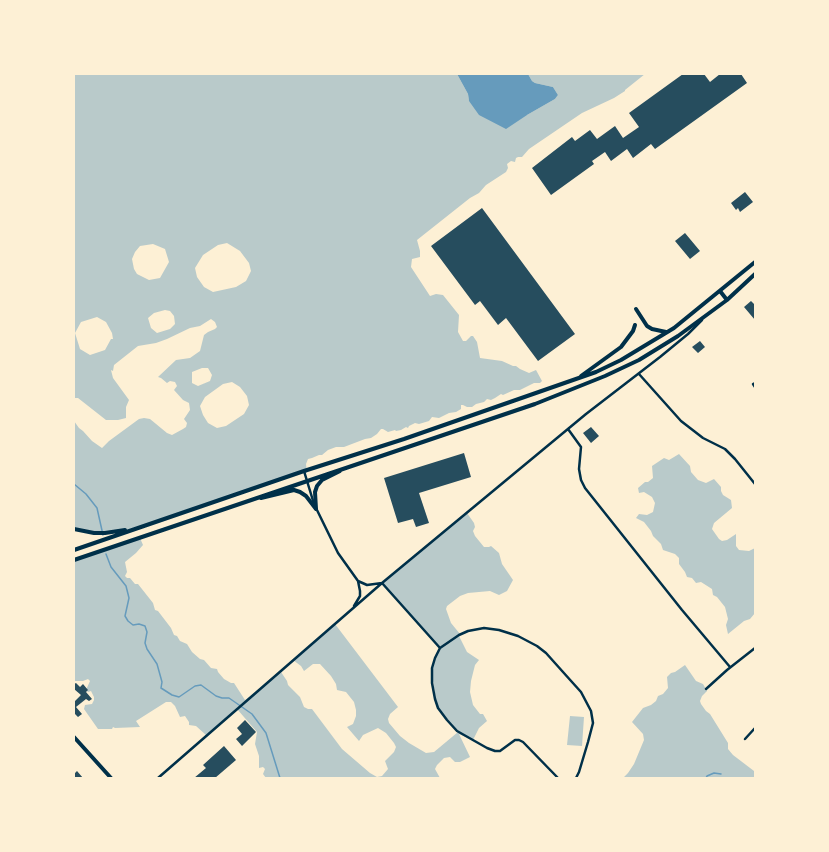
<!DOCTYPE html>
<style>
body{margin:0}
#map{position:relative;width:829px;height:852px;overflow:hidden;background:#fdf0d5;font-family:"Work Sans",sans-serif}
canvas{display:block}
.frame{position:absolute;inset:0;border:75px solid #fdf0d5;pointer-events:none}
</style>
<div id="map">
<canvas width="829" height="852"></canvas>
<div class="frame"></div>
</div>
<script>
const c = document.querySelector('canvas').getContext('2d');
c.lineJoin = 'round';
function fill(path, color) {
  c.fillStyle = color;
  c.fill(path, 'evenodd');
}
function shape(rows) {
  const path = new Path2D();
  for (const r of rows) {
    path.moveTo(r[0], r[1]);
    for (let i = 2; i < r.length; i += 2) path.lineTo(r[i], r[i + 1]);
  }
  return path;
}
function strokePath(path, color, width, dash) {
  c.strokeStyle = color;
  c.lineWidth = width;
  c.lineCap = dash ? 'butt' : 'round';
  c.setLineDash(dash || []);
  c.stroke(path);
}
fill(shape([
 [74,74,457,74,468,94,469,101,527,115,555,99,558,95,553,87,535,83,532,81,528,74,645,74,625,90,625,91,614,98,582,113,529,149,522,157,518,157,516,158,515,162,511,161,507,164,508,168,506,172,486,185,479,193,470,198,417,240,420,251,420,257,412,259,411,267,430,296,436,294,443,295,459,315,458,332,463,341,466,341,471,336,473,336,477,342,480,358,502,361,513,366,516,366,520,369,529,373,536,370,542,381,540,383,534,383,520,390,514,390,503,395,501,394,495,398,491,400,487,399,484,402,476,404,472,407,467,407,463,405,461,405,461,409,456,412,449,413,439,418,432,417,429,421,419,424,415,423,409,426,408,428,406,427,401,430,396,431,395,430,388,432,383,429,381,429,377,434,371,438,365,439,344,447,336,447,328,450,322,455,319,455,312,458,308,459,306,464,307,473,302,473,128,530,99,534,74,530,74,421,79,428,83,431,92,441,102,448,109,441,139,419,144,418,150,419,167,433,172,435,183,429,186,427,187,423,184,419,190,410,189,403,183,400,174,390,177,386,175,382,170,381,167,383,161,378,158,377,176,360,190,358,200,351,204,335,208,332,215,329,217,327,215,322,211,319,200,326,190,328,167,339,156,343,138,346,114,365,113,371,111,370,113,378,129,400,126,407,126,418,118,420,106,420,78,398,74,398],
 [227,243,240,251,249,263,251,271,246,281,236,287,213,292,204,287,197,277,195,268,203,255,218,245],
 [153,244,165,249,169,262,160,278,149,280,137,274,134,269,132,259,135,252,140,246],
 [165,310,170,311,174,316,175,324,170,329,157,333,151,328,148,318,154,313],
 [97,317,106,322,112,333,113,339,111,339,105,350,90,355,80,349,75,333,81,322],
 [202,368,208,368,212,375,210,381,198,386,192,383,192,372],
 [232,382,240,387,247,396,249,405,244,414,226,426,217,428,208,423,203,415,200,406,205,397,223,384],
 [679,454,690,466,691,472,698,480,706,483,714,479,721,487,721,491,723,495,731,500,732,508,714,523,712,529,719,539,722,541,727,540,736,534,736,546,739,550,749,551,755,548,755,613,750,619,744,621,728,634,726,625,728,619,725,607,717,597,713,595,712,589,701,582,696,583,692,578,687,577,685,572,679,564,679,558,675,554,663,550,661,544,653,536,651,531,644,522,636,518,639,514,647,515,653,512,655,503,652,497,644,492,639,493,638,488,645,482,648,482,653,478,652,466,664,458,669,460],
 [467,513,474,523,475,527,473,531,475,536,484,547,489,547,491,546,499,553,502,564,513,580,507,591,499,595,490,591,468,593,460,596,447,606,446,609,451,623,460,634,459,636,467,652,479,660,475,665,471,681,470,692,473,705,480,714,483,714,487,721,479,728,473,740,459,734,470,757,460,762,455,762,450,757,444,758,437,765,435,769,440,778,266,778,263,774,265,769,263,767,259,768,259,756,255,744,257,732,237,709,206,735,196,726,189,725,189,722,185,716,180,717,175,706,171,702,166,702,136,721,140,727,115,728,113,727,112,729,98,729,84,709,85,705,92,704,94,700,94,697,91,691,88,692,86,690,90,681,88,679,83,681,74,681,74,560,140,538,143,545,136,553,125,562,127,572,125,576,127,578,130,578,135,584,138,584,153,603,155,610,158,611,171,628,174,635,177,636,180,641,187,644,192,652,200,659,204,660,211,668,217,669,218,672,224,679,231,683,234,683,245,700,281,672,287,681,288,685,300,697,304,707,308,709,312,709,342,749,370,773,377,777,382,776,388,769,385,761,394,752,396,747,394,743,386,733,378,728,363,735,359,741,347,727,353,724,356,716,356,710,354,702,346,692,337,690,336,684,331,676,320,664,313,664,304,671,301,666,293,660,335,624,398,707,390,714,388,719,389,723,400,736,409,743,426,753,434,752,458,732,437,706,431,669,439,648,382,583],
 [685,665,696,681,703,684,707,691,702,696,700,701,701,704,706,711,710,714,728,743,728,749,733,755,754,771,755,778,623,778,628,773,634,764,644,740,643,734,632,722,643,708,651,705,656,701,658,696,663,694,668,688,667,677,671,673,675,672],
 [570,716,584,717,582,746,567,745]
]), '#b9caca');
fill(shape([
 [457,74,528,74,532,81,535,83,553,87,558,95,555,99,527,115,506,129,479,115,469,101,468,94]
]), '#669bbc');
strokePath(shape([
 [74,484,86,494,97,508,103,535],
 [106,554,111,567,126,586,129,598,125,616,128,621,133,625,139,624,145,626,147,632,145,643,147,649,157,664,162,682,161,688,172,695,179,697,195,686,201,685,216,696,222,698,229,698,252,714,266,733,280,778],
 [706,778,707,776,714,773,721,774]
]), '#669bbc', 1.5);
fill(shape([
 [683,74,693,74,693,75,695,74,704,74,710,82,720,74,741,74,747,83,655,149,651,144,633,158,627,149,611,161,605,152,592,161,594,164,551,195,532,168,572,137,575,141,590,130,597,139,615,126,623,138,639,127,629,113],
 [745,192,753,202,740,212,738,208,736,210,731,203],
 [482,208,575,334,538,361,506,318,498,325,480,301,475,305,431,246],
 [685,233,700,251,690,259,675,241],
 [751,301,755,305,755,320,744,307],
 [700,341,705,347,698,353,692,347],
 [591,427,599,436,591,443,583,433],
 [464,453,471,477,419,493,429,523,416,527,413,519,398,523,384,478],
 [76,683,80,687,83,684,88,690,86,692,92,699,89,701,86,699,76,707,82,714,78,717,75,714,74,715,74,702,81,695,74,689,74,684],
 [245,720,256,732,242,746,236,739,242,734,237,728],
 [224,746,236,760,215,778,194,778,206,768,203,765],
 [77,771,83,778,74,778,74,774]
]), '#264d5e');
strokePath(shape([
 [639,374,681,421,703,438,725,449,735,459,755,484],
 [755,383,753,384,755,387],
 [568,429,581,447,579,469,581,480,585,488,682,610,730,667],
 [304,471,314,504],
 [316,508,338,553,358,581,367,585,382,583],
 [382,583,440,648],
 [354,606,360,596,360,591,358,581],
 [706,689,727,670,755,648],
 [745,739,755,728],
 [158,778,382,583,586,414,660,357,688,334,702,320],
 [558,778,523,742,519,740,515,740,500,751,495,751,487,748,457,731,447,720,438,708,435,699,432,683,432,668,435,658,440,648,459,635,468,631,484,628,499,630,518,636,537,646,546,653,563,672,581,692,591,711,593,723,588,742,579,772,576,778]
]), '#003049', 2.5);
strokePath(shape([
 [720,291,727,300],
 [636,309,647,326,652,329,666,332],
 [581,376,621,347,633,331,635,325],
 [261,498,294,490,300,492,306,496,316,509],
 [316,509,315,492,317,486,322,480,340,471],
 [74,529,94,533,105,533,125,530],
 [74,550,304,471,404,439,596,372,621,360,674,328,755,262],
 [74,560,535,404,605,376,639,360,678,336,727,300,755,274],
 [74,737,111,778]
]), '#003049', 4);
</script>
